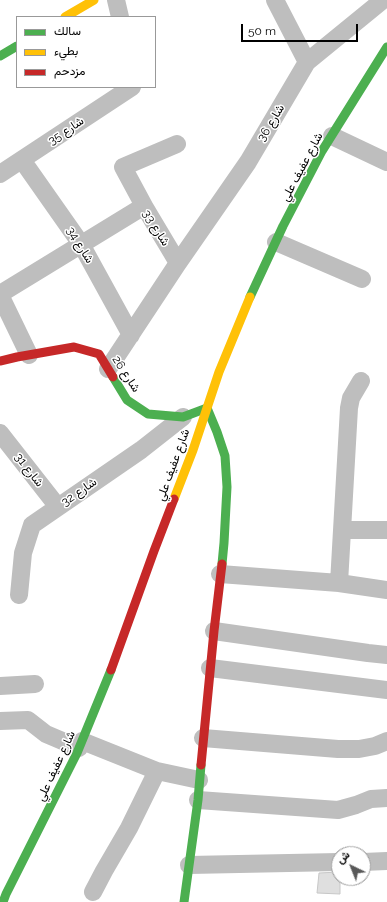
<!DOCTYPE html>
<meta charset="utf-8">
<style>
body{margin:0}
#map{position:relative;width:387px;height:902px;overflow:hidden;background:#fff;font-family:Raleway,Vazirmatn,sans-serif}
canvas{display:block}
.legend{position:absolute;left:16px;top:16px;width:140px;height:72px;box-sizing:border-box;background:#fff;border:1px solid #999;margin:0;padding:5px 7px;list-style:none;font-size:12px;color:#000}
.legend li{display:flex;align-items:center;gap:8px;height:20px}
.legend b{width:20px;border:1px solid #999}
.north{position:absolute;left:331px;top:846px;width:40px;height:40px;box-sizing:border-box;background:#fff;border:1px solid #999;border-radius:50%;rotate:317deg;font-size:11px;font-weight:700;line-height:16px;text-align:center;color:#000}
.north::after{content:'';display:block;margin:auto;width:14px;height:18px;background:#595959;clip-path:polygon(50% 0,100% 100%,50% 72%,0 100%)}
.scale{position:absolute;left:241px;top:24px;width:117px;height:18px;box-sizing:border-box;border:2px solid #000;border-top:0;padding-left:5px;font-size:12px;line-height:14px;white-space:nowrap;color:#000;-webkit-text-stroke:3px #fff;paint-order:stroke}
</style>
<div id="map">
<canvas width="387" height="902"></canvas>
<ul class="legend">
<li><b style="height:5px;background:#4caf50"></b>سالك</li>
<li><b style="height:5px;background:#ffc107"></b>بطيء</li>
<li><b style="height:5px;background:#c62828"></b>مزدحم</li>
</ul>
<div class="north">ش</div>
<div class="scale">50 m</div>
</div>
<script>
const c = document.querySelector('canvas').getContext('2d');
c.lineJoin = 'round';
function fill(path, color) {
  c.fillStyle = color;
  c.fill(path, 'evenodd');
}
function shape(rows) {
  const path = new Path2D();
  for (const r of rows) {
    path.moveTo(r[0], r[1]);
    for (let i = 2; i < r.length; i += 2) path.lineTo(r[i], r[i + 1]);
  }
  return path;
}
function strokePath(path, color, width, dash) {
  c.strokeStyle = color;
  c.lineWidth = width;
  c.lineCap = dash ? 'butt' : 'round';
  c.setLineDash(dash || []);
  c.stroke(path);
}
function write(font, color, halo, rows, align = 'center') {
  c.font = font + ' Raleway,Vazirmatn,sans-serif';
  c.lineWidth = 3;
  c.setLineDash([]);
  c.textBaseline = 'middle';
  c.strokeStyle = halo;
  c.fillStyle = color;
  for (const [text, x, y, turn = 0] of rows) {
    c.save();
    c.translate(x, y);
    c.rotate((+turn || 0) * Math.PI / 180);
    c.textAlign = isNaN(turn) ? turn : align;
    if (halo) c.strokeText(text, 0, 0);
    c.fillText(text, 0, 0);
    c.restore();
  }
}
const building = shape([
 [339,872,339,878,340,878,340,894,317,893,319,873,339,872]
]);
fill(building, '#dfdfdf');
strokePath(building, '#c7c7c7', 1);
strokePath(shape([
 [116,0,120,17],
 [275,0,307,62],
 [332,136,387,162],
 [22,160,81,244,131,335],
 [0,174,132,87],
 [144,206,123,167,177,144],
 [276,242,362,279],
 [178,263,248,162,307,62,383,0],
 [0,294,144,206,178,263,108,369],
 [0,295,29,355],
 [0,433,58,507],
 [342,530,387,530],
 [220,574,339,583,387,590],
 [339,583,349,408,351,398,361,381],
 [19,595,23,553,32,525,141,450,183,417],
 [214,631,368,653,387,655],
 [210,668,387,690],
 [0,686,35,684],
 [0,721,28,720,46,734,79,748],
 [203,738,338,749,359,749,375,746,387,741],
 [82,741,157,771,199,780],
 [198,800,338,810,356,805,371,799,387,798],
 [363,862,387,861],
 [189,865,339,862],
 [93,892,104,871,129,828,157,771]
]), '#bebebe', 18);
strokePath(shape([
 [0,56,17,46],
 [250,297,283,226,322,151,387,47],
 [113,377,127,400,148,414,183,417,207,408,217,432,225,456,227,487,224,543,222,564],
 [3,902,6,894,77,753,111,670],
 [184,902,198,800,201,765]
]), '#4caf50', 9);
strokePath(shape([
 [65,17,94,0],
 [174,499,193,450,219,372,250,297]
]), '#ffc107', 9);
strokePath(shape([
 [0,361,17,357,74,347,99,354,113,377],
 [111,670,154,551,174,499],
 [201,765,214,631,222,564]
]), '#c62828', 9);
write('12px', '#000', '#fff', [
 ["شارع 36",271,123,-59],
 ["شارع 35",66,131,-34],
 ["شارع عفيف علي",302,167,-62],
 ["شارع 33",156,228,58],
 ["شارع 34",80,245,58],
 ["شارع 26",126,374,57],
 ["شارع عفيف علي",173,465,-70],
 ["شارع 31",29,470,52],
 ["شارع 32",79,492,-35],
 ["شارع عفيف علي",56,766,-65]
]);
</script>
